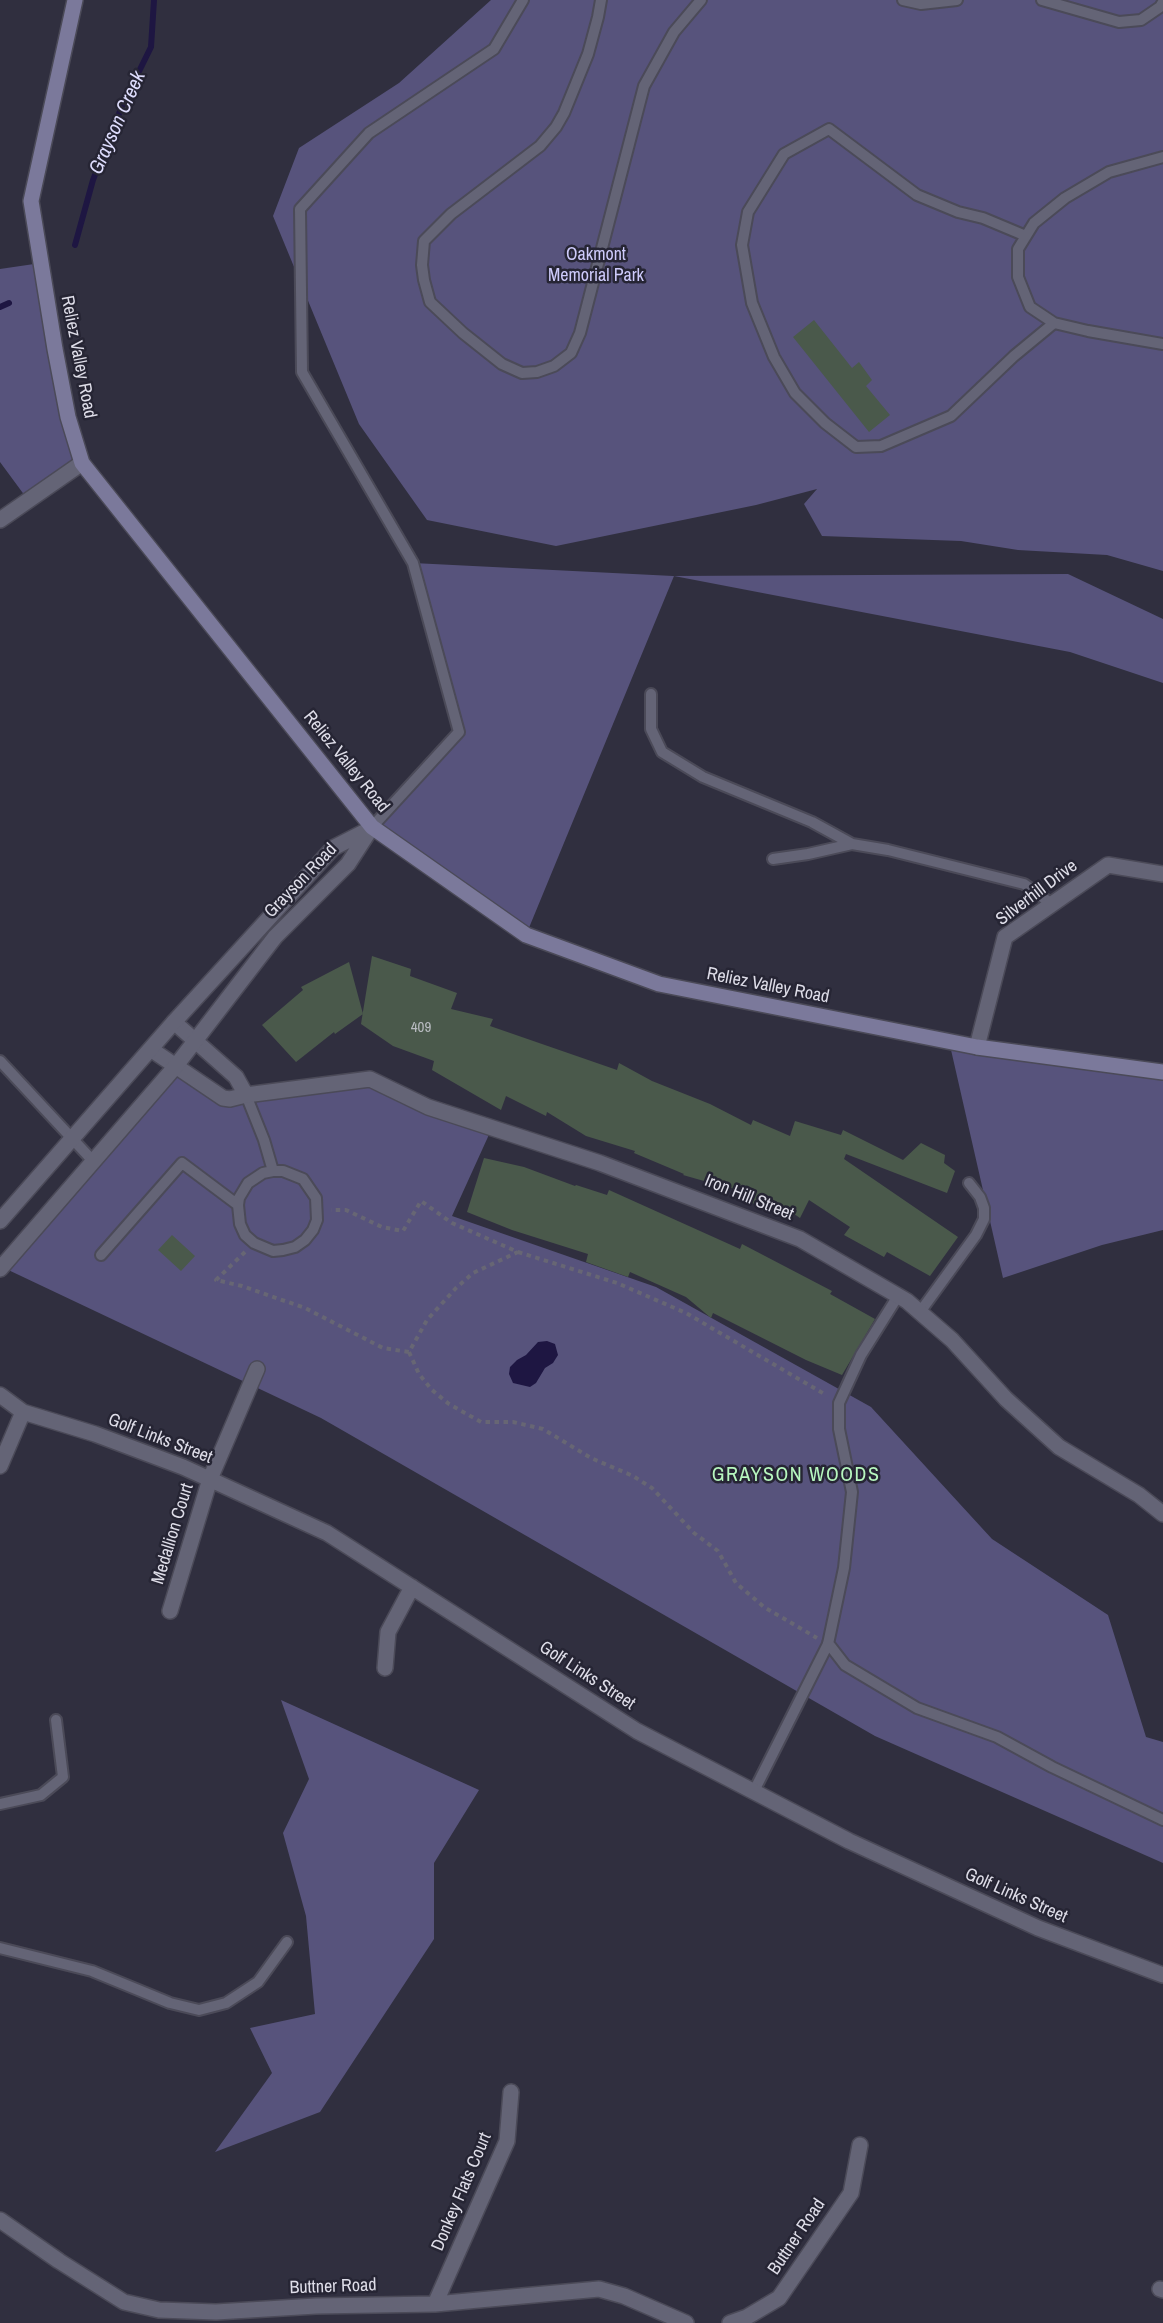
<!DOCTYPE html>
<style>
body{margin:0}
canvas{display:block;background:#302f3f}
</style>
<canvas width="1163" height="2323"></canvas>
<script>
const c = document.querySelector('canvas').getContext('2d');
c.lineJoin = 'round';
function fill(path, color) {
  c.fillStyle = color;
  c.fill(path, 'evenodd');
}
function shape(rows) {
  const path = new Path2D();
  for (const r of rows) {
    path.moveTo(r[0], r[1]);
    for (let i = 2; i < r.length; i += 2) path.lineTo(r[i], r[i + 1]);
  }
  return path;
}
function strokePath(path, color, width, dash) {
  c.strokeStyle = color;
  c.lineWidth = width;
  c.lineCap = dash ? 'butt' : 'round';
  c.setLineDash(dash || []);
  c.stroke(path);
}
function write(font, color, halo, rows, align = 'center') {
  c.font = font + ' "Archivo Narrow",sans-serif';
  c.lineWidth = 5;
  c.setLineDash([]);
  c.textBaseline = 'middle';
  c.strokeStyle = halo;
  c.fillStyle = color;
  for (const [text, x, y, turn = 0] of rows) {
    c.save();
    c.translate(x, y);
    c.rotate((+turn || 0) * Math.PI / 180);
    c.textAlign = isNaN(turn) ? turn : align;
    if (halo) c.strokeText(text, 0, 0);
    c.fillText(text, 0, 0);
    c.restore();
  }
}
fill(shape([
 [491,0,1163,0,1163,571,1107,555,1018,550,961,541,822,536,804,504,817,489,756,505,556,546,427,520,359,424,273,216,299,148,399,83],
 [41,263,82,463,28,500,0,462,0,269],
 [413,563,673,576,1068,574,1163,619,1163,683,1070,652,674,576,526,935,372,827,458,732],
 [949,1041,1163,1072,1163,1230,1102,1245,1003,1278],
 [174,1069,224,1101,370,1079,492,1128,452,1216,656,1287,871,1407,992,1539,1108,1615,1146,1737,1163,1742,1163,1863,875,1736,321,1418,2,1267],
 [281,1700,479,1790,434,1863,434,1939,320,2112,215,2152,272,2073,250,2028,315,2014,306,1916,283,1833,309,1779]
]), '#57537c');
fill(shape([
 [547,1341,555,1344,558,1355,553,1363,545,1368,536,1383,530,1387,513,1383,509,1374,510,1367,517,1360,526,1355,538,1342]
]), '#1e1642');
strokePath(shape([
 [75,245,93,180,122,106,151,47,154,0],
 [0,307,9,303]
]), '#1e1642', 6);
fill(shape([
 [814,320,852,368,859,362,872,380,866,386,890,415,869,432,793,337],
 [372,956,411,969,410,976,457,993,451,1009,493,1019,490,1026,617,1070,619,1063,652,1081,710,1104,751,1125,753,1120,790,1136,795,1121,841,1135,843,1130,903,1160,921,1143,945,1155,944,1163,955,1171,947,1193,846,1154,844,1159,958,1237,930,1276,887,1252,884,1257,844,1235,850,1227,809,1200,800,1218,769,1197,765,1212,715,1176,711,1183,683,1175,684,1174,634,1153,635,1151,586,1136,547,1112,546,1116,506,1096,501,1110,432,1070,434,1061,393,1046,361,1024],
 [349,962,363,1014,335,1034,334,1032,296,1062,262,1025,303,990,301,987],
 [484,1158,524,1167,575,1186,576,1185,607,1195,609,1190,740,1249,742,1244,832,1291,830,1294,875,1319,842,1375,806,1360,713,1313,711,1318,686,1297,630,1272,628,1277,586,1262,588,1254,512,1230,467,1212],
 [172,1235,195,1256,181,1271,158,1250]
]), '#4a594b');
const service = shape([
 [601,0,598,17,588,54,564,113,556,127,540,146,451,214,424,241,422,265,424,280,430,302,463,333,502,364,522,373,537,372,554,366,571,353,580,333,644,86,674,32,701,0],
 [903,0,921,4,957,0],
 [1042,0,1119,22,1141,20,1160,7,1163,2],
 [1163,157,1109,172,1065,198,1034,223,1018,249,1018,277,1030,307,1054,323,1088,331,1163,344],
 [1026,236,983,218,958,212,917,195,829,129,784,154,748,212,742,245,752,303,774,357,795,393,825,423,856,447,881,446,951,416,1014,356,1054,323],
 [651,694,651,729,662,752,703,777,812,822,852,844,888,850,1024,884,1052,904],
 [372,827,459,732,413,563,302,372,300,209,369,133,494,49,523,0],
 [773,859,808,854,852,844],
 [0,1061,93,1161],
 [238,1205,239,1198,248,1183,263,1173,273,1171],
 [101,1255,182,1163,238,1205,240,1224,245,1235,254,1243,273,1251,283,1250,295,1247,305,1240,313,1230,317,1220,316,1198,303,1179,283,1171,273,1171,264,1140,246,1095],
 [920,1312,976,1235,984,1219,984,1208,980,1197,969,1183],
 [828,1643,845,1665,917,1708,997,1737,1052,1767,1163,1820],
 [753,1793,828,1644,844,1568,852,1492,839,1429,839,1403,861,1355,898,1296],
 [0,1804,41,1795,63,1777,56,1720],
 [0,1948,92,1971,170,2003,199,2010,226,2003,258,1982,287,1942]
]);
const minor = shape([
 [0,520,82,463],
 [977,1047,1005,937,1108,865,1163,874],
 [152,1050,223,1098,230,1099,246,1095,236,1077,174,1022],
 [246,1095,370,1079,428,1107,600,1163,800,1239,907,1301,952,1340,1006,1399,1059,1447,1139,1495,1163,1514],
 [0,1395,23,1412,95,1434,183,1467,327,1533,637,1731,849,1841,1038,1928,1163,1975],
 [0,1466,23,1412],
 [170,1611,210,1479,257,1369],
 [385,1668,388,1632,412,1587],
 [0,2220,59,2261,124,2302,159,2310,216,2312,316,2306,435,2304,599,2289,624,2296,686,2323],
 [1160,2289,1163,2290],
 [435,2304,507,2141,511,2092],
 [730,2323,747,2317,779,2298,851,2193,860,2145]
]);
const tertiary = shape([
 [0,1221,174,1022,333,848,370,829],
 [0,1269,175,1067,275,937,348,864,372,827]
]);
const secondary = shape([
 [75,0,31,201,55,349,68,417,82,463,372,827,526,935,659,984,977,1047,1163,1072]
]);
strokePath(service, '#4b4a58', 14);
strokePath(minor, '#4b4a58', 18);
strokePath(tertiary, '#4b4a58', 18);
strokePath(secondary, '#4b4a58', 18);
strokePath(shape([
 [245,1252,216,1280,242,1286,305,1308,383,1348,409,1352,427,1320,456,1288,473,1273,518,1252,452,1223,421,1201,403,1231,382,1227,346,1210,331,1210],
 [518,1252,617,1283,686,1313,826,1395],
 [409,1352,419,1374,432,1390,449,1404,481,1422,513,1422,543,1429,591,1458,633,1476,652,1488,694,1533,718,1551,736,1583,764,1607,817,1638]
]), '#676674', 4, [4.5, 4.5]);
strokePath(service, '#646476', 10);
strokePath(minor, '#646476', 15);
strokePath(tertiary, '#646476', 15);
strokePath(secondary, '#7b799b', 15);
write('15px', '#b9bcc1', null, [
 ["409",421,1028]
]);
write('18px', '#cecbfb', '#262534', [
 ["Oakmont",596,255],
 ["Memorial Park",596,276]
]);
write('18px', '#dedde8', '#262534', [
 ["Reliez Valley Road",78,357,79],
 ["Reliez Valley Road",346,762,51],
 ["Grayson Road",301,881,-46],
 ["Silverhill Drive",1037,893,-37],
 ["Reliez Valley Road",768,986,11],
 ["Iron Hill Street",749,1198,22],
 ["Golf Links Street",160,1439,21],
 ["Medallion Court",173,1534,-73],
 ["Golf Links Street",587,1676,33],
 ["Golf Links Street",1016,1896,24],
 ["Donkey Flats Court",462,2192,-67],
 ["Buttner Road",797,2237,-56],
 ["Buttner Road",333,2287,-2]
]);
write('italic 20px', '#deddfd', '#262534', [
 ["Grayson Creek",118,123,-66]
]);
c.letterSpacing = '1.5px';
write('20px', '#b7f7bf', '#262534', [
 ["GRAYSON WOODS",796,1476]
]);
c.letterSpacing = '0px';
</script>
